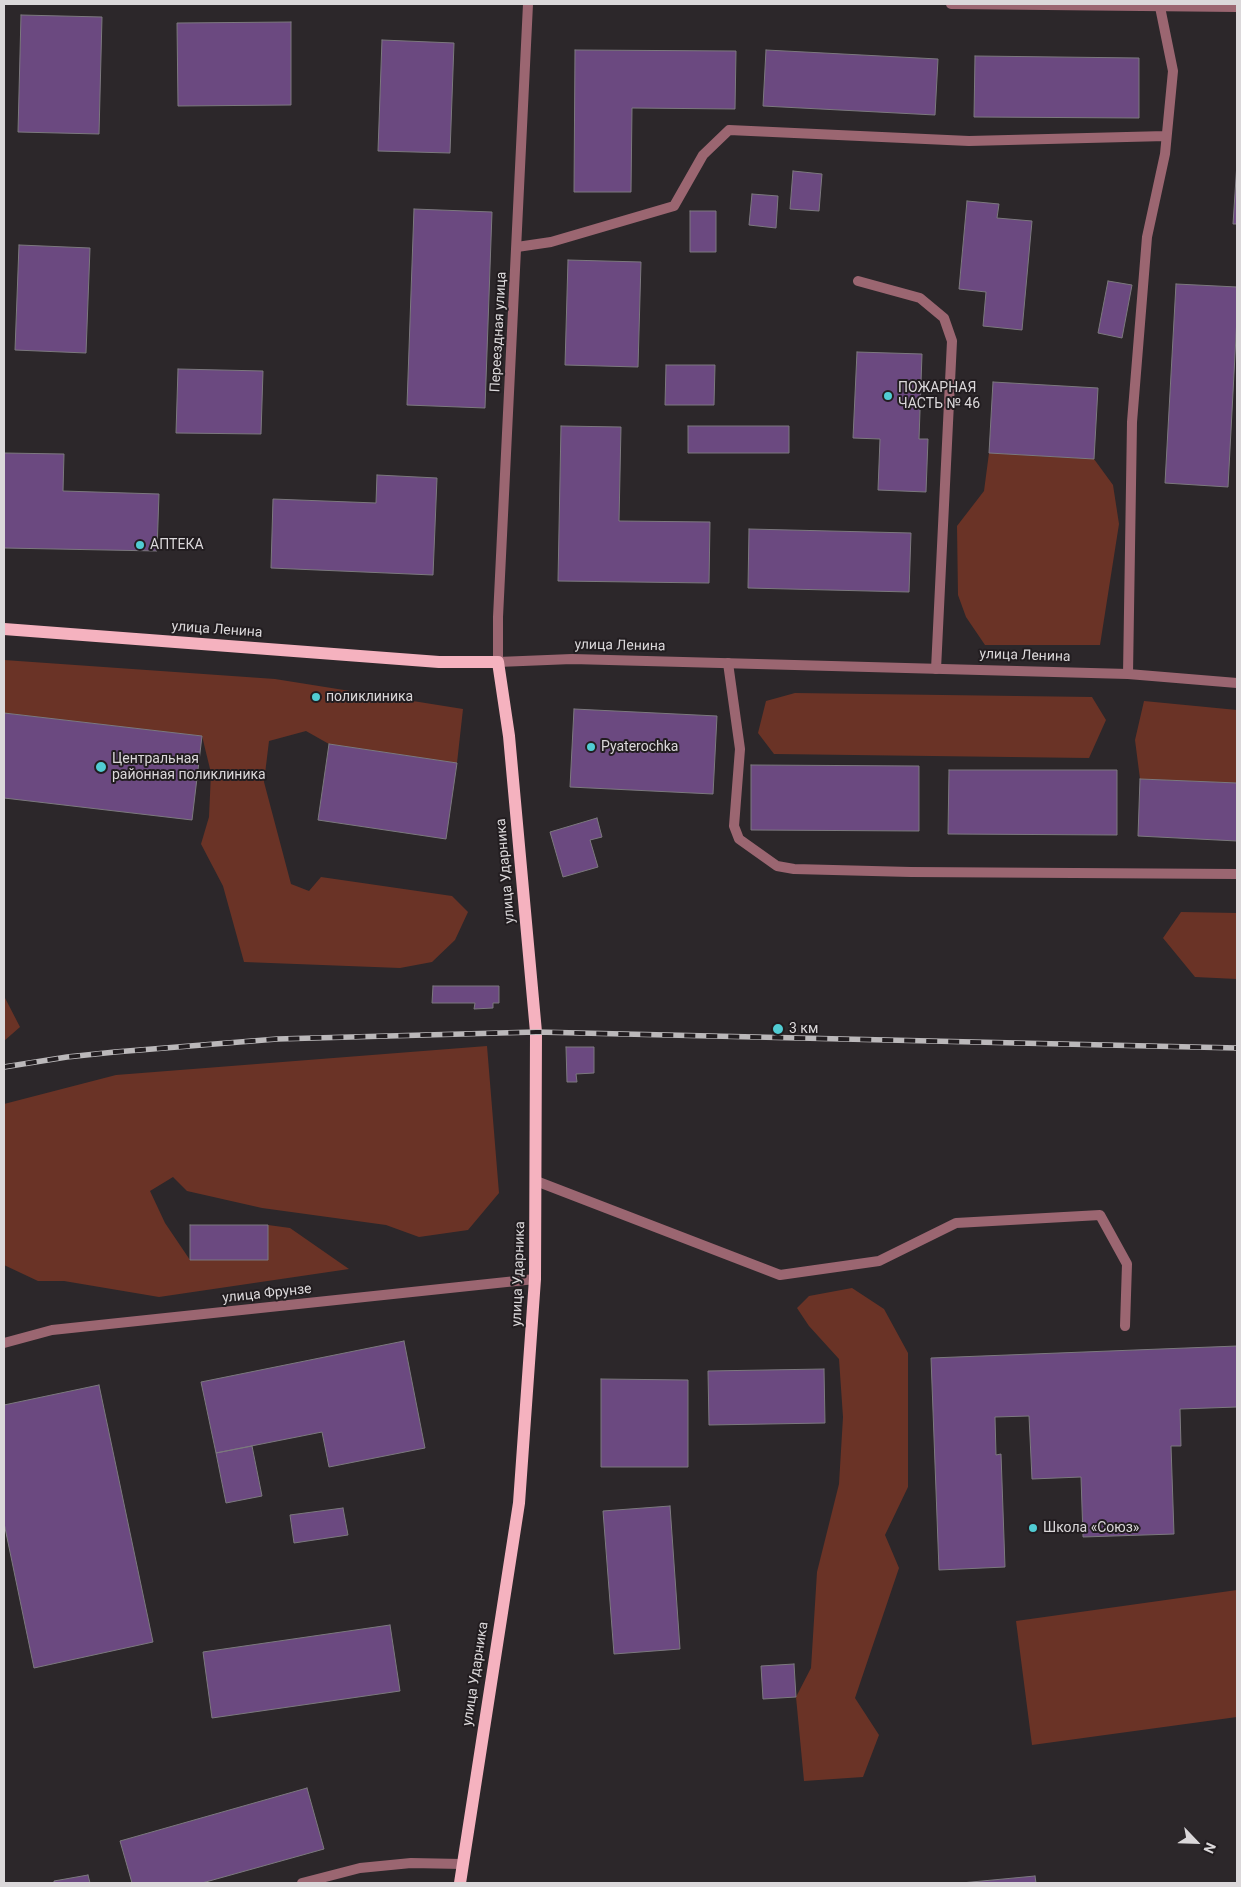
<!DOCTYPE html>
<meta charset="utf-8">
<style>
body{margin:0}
#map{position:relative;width:1241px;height:1887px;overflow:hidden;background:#2c272a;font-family:Roboto,sans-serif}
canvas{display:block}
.frame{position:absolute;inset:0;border:5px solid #dbd8da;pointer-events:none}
.north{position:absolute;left:1171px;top:1817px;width:50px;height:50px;-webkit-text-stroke:4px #221d20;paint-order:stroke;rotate:114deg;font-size:14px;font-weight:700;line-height:20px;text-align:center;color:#dbd8da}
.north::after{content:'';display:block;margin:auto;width:18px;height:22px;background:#dbd8da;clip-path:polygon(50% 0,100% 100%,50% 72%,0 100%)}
</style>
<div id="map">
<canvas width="1241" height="1887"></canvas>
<div class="frame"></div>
<div class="north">N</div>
</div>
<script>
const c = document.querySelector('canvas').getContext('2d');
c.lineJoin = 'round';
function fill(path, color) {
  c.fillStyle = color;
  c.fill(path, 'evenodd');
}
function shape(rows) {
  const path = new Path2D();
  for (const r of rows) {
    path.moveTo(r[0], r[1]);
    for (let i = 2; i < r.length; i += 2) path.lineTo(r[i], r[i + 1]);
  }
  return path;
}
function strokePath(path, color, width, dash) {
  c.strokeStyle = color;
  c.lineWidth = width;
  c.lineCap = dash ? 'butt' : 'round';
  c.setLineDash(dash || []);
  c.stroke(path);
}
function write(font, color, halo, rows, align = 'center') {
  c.font = font + ' Roboto,sans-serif';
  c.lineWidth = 4;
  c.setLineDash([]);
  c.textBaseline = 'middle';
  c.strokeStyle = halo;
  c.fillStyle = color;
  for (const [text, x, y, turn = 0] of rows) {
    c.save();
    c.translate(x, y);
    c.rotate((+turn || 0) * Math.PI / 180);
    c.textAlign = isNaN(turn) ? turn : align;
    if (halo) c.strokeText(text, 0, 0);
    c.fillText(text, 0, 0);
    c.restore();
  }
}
fill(shape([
 [989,453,1094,459,1113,485,1119,524,1100,645,985,645,966,617,958,595,957,526,984,491],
 [4,660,275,679,463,709,457,763,329,744,306,731,269,741,264,782,291,884,309,891,321,877,452,896,468,912,455,940,432,962,400,968,244,962,223,886,201,844,209,817,211,773,202,736,4,713],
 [795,693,1092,697,1106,720,1089,758,774,754,758,733,766,701],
 [1144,701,1237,710,1237,783,1140,779,1135,740],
 [1181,912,1237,913,1237,979,1195,977,1163,938],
 [4,996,20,1027,4,1041],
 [487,1046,499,1193,468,1230,419,1237,386,1225,262,1208,187,1191,173,1177,150,1191,165,1223,190,1260,267,1260,268,1225,290,1228,349,1269,159,1297,64,1281,38,1281,4,1265,4,1104,116,1075],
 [852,1288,884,1309,908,1353,908,1487,885,1535,899,1568,855,1698,879,1735,863,1777,804,1781,796,1697,811,1668,817,1572,839,1484,843,1417,839,1359,809,1326,797,1308,809,1296],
 [1237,1590,1237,1717,1032,1745,1016,1621]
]), '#6a3326');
const building = shape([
 [21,15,102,17,99,134,18,132,21,15],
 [291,22,291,105,178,106,177,23,291,22],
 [382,40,454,43,450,153,378,151,382,40],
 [575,50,736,51,735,109,632,108,631,192,574,192,575,50],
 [766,50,938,59,935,115,763,106,766,50],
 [975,56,1139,58,1139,118,974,117,975,56],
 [1237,163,1237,224,1233,224,1237,163],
 [793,171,822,174,819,211,790,209,793,171],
 [752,194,778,196,776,228,749,225,752,194],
 [967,201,999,204,997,218,1032,221,1022,330,983,326,986,292,959,289,967,201],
 [414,209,492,212,485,408,407,405,414,209],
 [690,211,716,211,716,252,690,252,690,211],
 [19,245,90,248,86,353,15,350,19,245],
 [568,260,641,262,638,367,565,365,568,260],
 [1108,281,1132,285,1122,338,1098,333,1108,281],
 [1176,284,1237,287,1237,317,1228,487,1165,483,1176,284],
 [857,352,922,354,919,439,928,439,926,492,878,490,880,439,853,438,857,352],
 [666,365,715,365,714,405,665,405,666,365],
 [178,369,263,371,261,434,176,433,178,369],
 [993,382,1098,388,1094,459,989,453,993,382],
 [561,426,621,427,619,521,710,522,709,583,558,581,561,426],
 [688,426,789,426,789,453,688,453,688,426],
 [4,453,64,454,63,491,159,494,157,551,4,548,4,453],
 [377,475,437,478,433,575,271,568,273,499,376,503,377,475],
 [749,529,911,533,909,592,748,588,749,529],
 [574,709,717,716,713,794,570,787,574,709],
 [4,713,202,736,192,820,4,798,4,713],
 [329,744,457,763,446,839,318,820,329,744],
 [751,765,919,766,919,831,751,830,751,765],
 [949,770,1117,770,1117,835,948,834,949,770],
 [1140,779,1237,783,1237,841,1138,836,1140,779],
 [597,818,602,837,590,840,598,867,563,877,550,832,597,818],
 [433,986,499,986,499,1003,493,1003,493,1008,474,1009,475,1003,432,1003,433,986],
 [566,1047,594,1047,594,1073,576,1074,577,1082,567,1082,566,1047],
 [190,1225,268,1225,268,1260,190,1260,190,1225],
 [404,1341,425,1448,329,1467,322,1432,216,1453,201,1382,404,1341],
 [1237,1346,1237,1407,1180,1409,1181,1446,1171,1446,1174,1534,1083,1537,1081,1477,1032,1479,1029,1416,995,1417,996,1455,1001,1454,1005,1567,939,1570,931,1358,1237,1346],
 [824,1369,825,1423,709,1425,708,1371,824,1369],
 [601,1379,688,1380,688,1467,601,1467,601,1379],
 [99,1385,153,1642,34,1668,4,1523,4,1405,99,1385],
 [252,1446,262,1496,226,1503,216,1453,252,1446],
 [670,1506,680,1649,614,1654,603,1511,670,1506],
 [343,1508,348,1535,294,1543,290,1515,343,1508],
 [390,1625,400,1691,212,1718,203,1652,390,1625],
 [794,1664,796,1697,763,1699,761,1666,794,1664],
 [307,1788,324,1849,202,1883,132,1883,120,1841,307,1788],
 [88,1875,90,1883,54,1883,54,1881,88,1875],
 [1035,1876,1036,1883,961,1883,1035,1876]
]);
fill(building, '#6b4980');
strokePath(building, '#7c797e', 1);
strokePath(shape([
 [517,247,551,242,674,206,703,155,729,130,969,141,1166,136],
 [858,281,920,298,944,318,952,341,936,669],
 [728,663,740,749,734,826,739,839,777,866,794,869,911,872,1237,874],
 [1128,674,1132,422,1147,237,1165,154,1173,71,1160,7],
 [536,1181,780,1275,879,1261,956,1223,1100,1215,1127,1264,1125,1326],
 [302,1883,360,1868,411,1863,462,1864]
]), '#9b6671', 10);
strokePath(shape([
 [528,4,498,617,498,662,572,659,1128,674,1237,683],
 [951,4,1237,7],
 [4,1343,52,1330,535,1279]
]), '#9b6671', 10);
strokePath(shape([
 [4,629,439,662,498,662,509,736,536,1032,535,1279,519,1503,460,1883]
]), '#f5b2bf', 12);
const rail = shape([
 [4,1067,67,1057,115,1052,277,1039,536,1032,1237,1048]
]);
strokePath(rail, '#bbb8ba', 5.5);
strokePath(rail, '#221d20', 4, [11]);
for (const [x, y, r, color] of [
 [888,396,5,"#51ccd3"],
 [140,545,5,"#51ccd3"],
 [316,697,5,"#51ccd3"],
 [591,747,5,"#51ccd3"],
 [101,767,6,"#51ccd3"],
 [778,1029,6,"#51ccd3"],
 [1033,1528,5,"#51ccd3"]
]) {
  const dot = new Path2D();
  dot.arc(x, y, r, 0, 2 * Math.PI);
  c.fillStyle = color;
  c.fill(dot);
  strokePath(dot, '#221d20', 2);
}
write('14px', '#dbd8da', '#221d20', [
 ["Переездная улица",499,332,-87],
 ["улица Ленина",217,630,4],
 ["улица Ленина",620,646,1],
 ["улица Ленина",1025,656,2],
 ["улица Ударника",506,871,-95],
 ["улица Ударника",519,1274,-88],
 ["улица Фрунзе",267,1294,-6],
 ["улица Ударника",476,1674,-81]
]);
write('14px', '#dbd8da', '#221d20', [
 ["ПОЖАРНАЯ",898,388],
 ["ЧАСТЬ № 46",898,404],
 ["АПТЕКА",150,545],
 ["поликлиника",326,697],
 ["Pyaterochka",601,747],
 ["Центральная",112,759],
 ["районная поликлиника",112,775],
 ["3 км",789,1029],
 ["Школа «Союз»",1043,1528]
], 'left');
</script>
